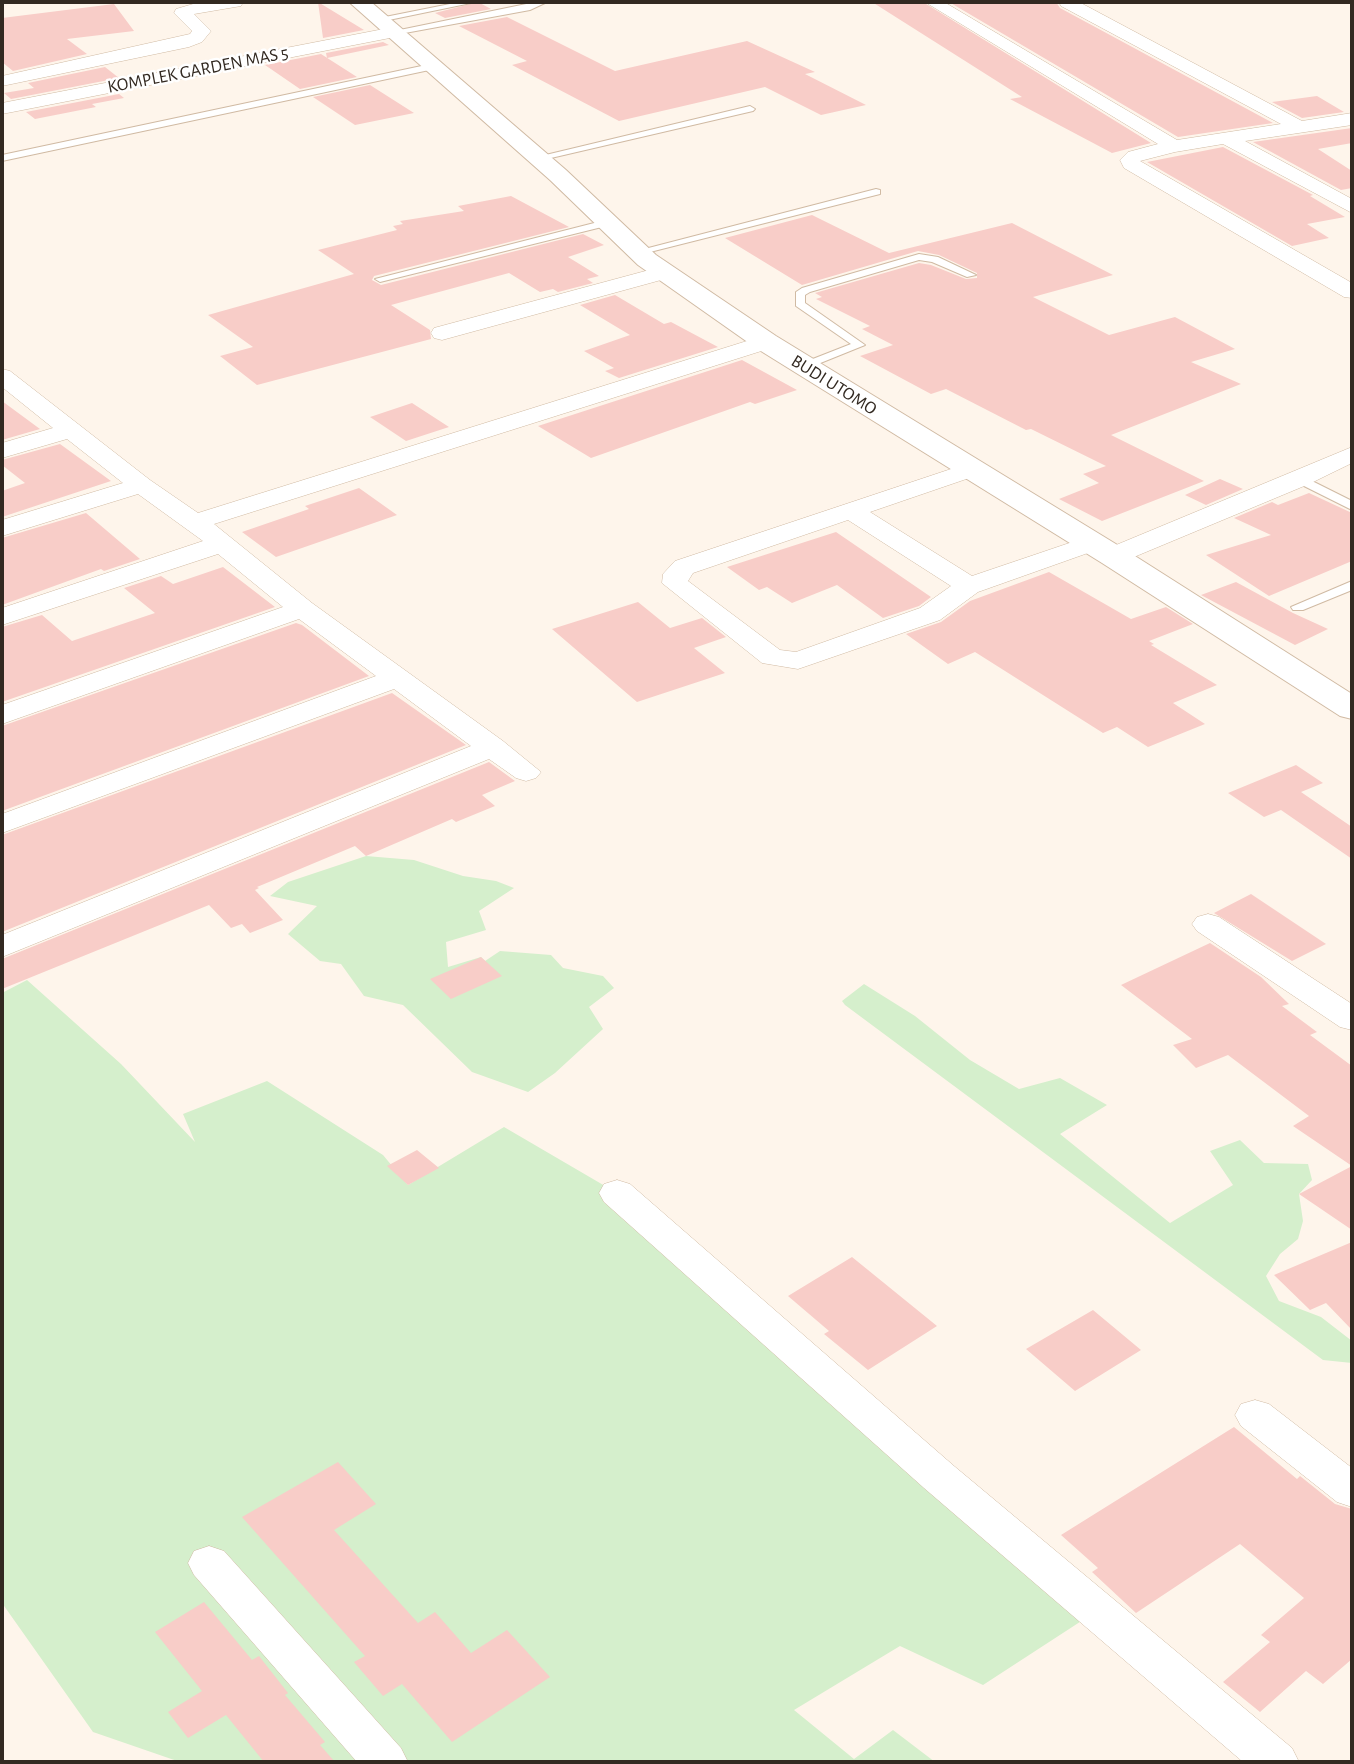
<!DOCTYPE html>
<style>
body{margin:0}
#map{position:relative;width:1354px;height:1764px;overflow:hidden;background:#fef5eb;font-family:"Alegreya Sans",sans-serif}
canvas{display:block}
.frame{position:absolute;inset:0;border:4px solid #322921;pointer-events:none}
</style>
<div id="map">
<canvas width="1354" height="1764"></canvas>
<div class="frame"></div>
</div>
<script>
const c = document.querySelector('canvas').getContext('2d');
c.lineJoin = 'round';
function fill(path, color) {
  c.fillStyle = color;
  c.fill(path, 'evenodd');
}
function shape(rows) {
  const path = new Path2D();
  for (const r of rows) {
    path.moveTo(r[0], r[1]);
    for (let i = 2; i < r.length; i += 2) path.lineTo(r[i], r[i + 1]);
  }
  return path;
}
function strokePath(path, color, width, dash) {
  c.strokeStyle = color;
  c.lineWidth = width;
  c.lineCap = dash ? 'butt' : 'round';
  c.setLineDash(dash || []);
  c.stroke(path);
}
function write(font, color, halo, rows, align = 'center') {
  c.font = font + ' "Alegreya Sans",sans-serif';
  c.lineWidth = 5;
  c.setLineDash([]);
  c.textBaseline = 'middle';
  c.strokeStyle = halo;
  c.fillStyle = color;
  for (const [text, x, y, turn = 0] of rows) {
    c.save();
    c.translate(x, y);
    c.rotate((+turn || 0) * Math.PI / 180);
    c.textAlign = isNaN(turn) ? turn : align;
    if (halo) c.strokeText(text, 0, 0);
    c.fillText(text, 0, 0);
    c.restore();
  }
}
fill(shape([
 [366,856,414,860,463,876,496,881,514,888,479,911,486,930,446,942,448,967,481,957,485,961,500,951,551,955,563,968,603,976,614,988,589,1007,603,1029,555,1073,528,1092,472,1072,403,1005,364,996,341,964,320,961,288,934,317,906,270,896,288,882],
 [27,980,121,1064,195,1142,183,1114,267,1081,383,1155,408,1185,504,1127,617,1193,1086,1618,983,1685,900,1646,794,1710,854,1759,893,1730,935,1762,180,1762,93,1732,2,1603,2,993],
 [864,984,915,1016,970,1060,1019,1089,1060,1078,1107,1105,1060,1134,1170,1223,1233,1185,1210,1151,1240,1140,1264,1163,1308,1164,1312,1180,1299,1194,1303,1221,1298,1239,1280,1254,1266,1276,1279,1301,1321,1317,1352,1341,1352,1363,1323,1360,845,1005,842,1001]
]), '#d5efcc');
fill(shape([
 [318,2,364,30,323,38],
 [478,2,491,9,445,18,435,13],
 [872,2,923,2,1151,143,1112,153,1010,99,1022,97],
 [949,2,1056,2,1060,8,1273,123,1178,137],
 [114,4,134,31,67,39,87,54,13,71,2,62,2,18],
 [507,17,615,71,747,41,815,72,805,74,866,105,821,115,765,87,619,121,512,65,527,61,459,26],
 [383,42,389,45,327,58,326,53],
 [321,54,357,77,300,89,265,65],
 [105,67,119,78,11,99,4,93,34,88,28,83],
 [370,85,414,113,355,125,313,97],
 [119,94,124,98,92,104,96,107,35,119,26,112],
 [1317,96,1344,112,1302,118,1272,102],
 [1352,128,1352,143,1318,149,1352,171,1352,188,1341,190,1253,142],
 [1223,147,1313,195,1310,196,1345,217,1307,224,1329,238,1292,246,1147,162],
 [511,196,569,227,374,276,372,280,381,285,583,234,604,245,568,257,599,276,587,279,593,283,558,292,553,289,540,292,509,273,391,305,430,330,431,339,257,385,220,356,253,347,208,315,354,274,318,250,397,230,393,226,403,224,400,221,464,211,458,206],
 [812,215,889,253,1012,223,1113,275,1033,297,1109,335,1175,317,1235,349,1191,362,1241,384,1111,435,1204,481,1102,521,1059,499,1099,483,1083,474,1106,466,1031,429,1026,430,946,389,931,394,860,356,893,345,862,329,870,326,816,299,822,297,815,293,919,263,931,265,966,279,977,278,977,273,939,255,918,251,802,285,725,238],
 [615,295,664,324,671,322,718,347,619,378,605,371,614,368,584,351,630,335,580,305],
 [742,360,797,390,755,404,750,402,591,458,538,426],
 [2,401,40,429,2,440],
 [412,403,449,427,406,441,370,417],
 [60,444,111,481,2,517,2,491,25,483,2,465,2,460],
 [1220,479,1243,489,1206,505,1185,495],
 [359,488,397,515,276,557,242,532,309,509,305,506],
 [1309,493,1352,513,1352,561,1269,596,1206,555,1271,535,1234,518,1272,502,1278,505],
 [86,513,140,559,104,571,101,569,2,605,2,538],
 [836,532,931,597,919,606,883,618,837,585,792,603,767,587,759,590,727,567],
 [223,567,275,607,2,702,2,627,42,615,72,641,155,613,124,588,161,576,173,584],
 [1049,572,1131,619,1166,607,1193,624,1149,641,1154,644,1151,645,1217,685,1173,703,1205,724,1148,747,1117,727,1103,733,975,652,948,664,906,634,941,622,970,601],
 [1236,582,1293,613,1328,629,1295,645,1201,595],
 [638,602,670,628,702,618,726,637,694,648,725,673,637,702,552,629],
 [296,623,302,625,369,676,2,811,2,726],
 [392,693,466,745,2,932,2,835],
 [489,762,515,781,482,795,495,806,456,822,452,819,366,856,355,846,257,887,259,888,255,890,283,920,250,933,242,924,231,928,209,905,2,989,2,959],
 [1296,765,1323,783,1301,792,1352,827,1352,859,1281,810,1264,817,1228,793],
 [1251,894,1326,944,1292,961,1214,913],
 [1210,943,1261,977,1289,1004,1282,1006,1317,1032,1310,1035,1352,1066,1352,1166,1293,1126,1309,1116,1228,1055,1196,1068,1173,1045,1192,1039,1121,985],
 [481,957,502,976,451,999,430,979],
 [417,1150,439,1168,408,1185,387,1166],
 [1352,1166,1352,1230,1299,1194],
 [1352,1242,1352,1330,1326,1303,1310,1310,1274,1275],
 [852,1257,937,1326,868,1370,824,1334,829,1331,788,1296],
 [1093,1310,1141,1350,1075,1391,1026,1349],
 [1234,1427,1297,1479,1300,1476,1335,1504,1352,1509,1352,1659,1323,1684,1306,1671,1260,1712,1223,1682,1270,1642,1261,1635,1304,1598,1240,1544,1136,1613,1092,1572,1098,1568,1061,1535],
 [338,1462,376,1504,334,1530,418,1623,435,1612,471,1653,507,1630,550,1677,452,1742,402,1684,383,1696,354,1662,365,1656,242,1517],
 [204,1602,252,1660,259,1656,288,1693,285,1695,325,1742,320,1745,335,1762,264,1762,226,1715,188,1738,168,1712,202,1691,155,1632]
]), '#f8cdc8');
const service = shape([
 [460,2,476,2,379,22,375,19,460,2],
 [536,2,547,2,530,10,394,35,390,32,536,2],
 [431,64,435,67,434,69,2,161,2,155,431,64],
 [750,106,755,109,753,111,538,161,533,158,750,106],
 [876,189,880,190,880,194,638,255,633,252,876,189],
 [606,220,610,221,610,225,380,282,375,279,606,220],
 [919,254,938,257,976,275,967,277,932,262,919,260,810,292,805,295,805,303,865,345,808,368,800,368,800,364,851,344,796,306,796,292,802,288,919,254],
 [1300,475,1352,501,1352,510,1296,482,1294,479,1300,475],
 [1352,581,1352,590,1303,610,1293,610,1291,607,1352,581]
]);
const minor = shape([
 [200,2,243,2,241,6,194,14,211,31,202,42,189,47,2,86,2,76,190,34,192,31,174,13,176,9,200,2],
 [925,2,944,2,1177,140,1281,124,1061,6,1059,2,1079,2,1302,121,1352,113,1352,125,1245,141,1352,199,1352,213,1223,144,1175,152,1140,161,1352,283,1352,298,1344,297,1124,168,1120,160,1128,152,1158,144,925,2],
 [394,27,403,32,400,36,2,114,2,103,394,27],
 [664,266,672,267,675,272,672,277,442,340,434,338,431,333,434,328,664,266],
 [766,335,774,337,777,342,774,347,214,524,312,603,503,741,541,772,536,778,526,781,516,778,489,759,2,957,2,935,471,746,394,689,2,833,2,814,376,676,299,619,2,724,2,705,283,607,218,554,2,625,2,608,203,541,138,494,2,536,2,520,123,483,67,439,2,458,2,443,53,428,2,387,2,369,10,371,150,480,198,513,766,335],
 [1352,447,1352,463,1309,484,1122,562,1113,564,1104,562,1100,556,1104,550,1352,447],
 [969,463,978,465,981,470,978,475,870,512,972,576,1093,535,1102,538,1106,543,1102,548,978,592,940,620,798,669,762,663,662,583,663,574,675,561,969,463],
 [848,520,951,586,920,608,796,652,780,650,688,581,693,573,848,520],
 [1208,914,1219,917,1352,1004,1352,1030,1340,1027,1197,931,1192,924,1197,917,1208,914],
 [617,1180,630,1184,954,1466,1292,1748,1299,1762,1243,1762,924,1488,604,1202,599,1193,604,1184,617,1180],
 [1255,1400,1269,1404,1352,1468,1352,1507,1337,1502,1241,1426,1235,1415,1241,1404,1255,1400],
 [209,1546,224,1551,401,1748,408,1762,357,1762,194,1575,188,1563,194,1551,209,1546]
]);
const tertiary = shape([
 [349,2,371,2,566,170,656,255,776,336,1124,549,1352,694,1352,719,1340,716,1102,563,756,348,638,265,550,180,349,2]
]);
strokePath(service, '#d0baa3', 2);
strokePath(minor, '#d0baa3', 1);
strokePath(tertiary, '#d0baa3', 2);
fill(service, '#fff');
fill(minor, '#fff');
fill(tertiary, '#fff');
write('18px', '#322921', '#fff', [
 ["KOMPLEK GARDEN MAS 5",198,70,-11],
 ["BUDI UTOMO",834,385,32]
]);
</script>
